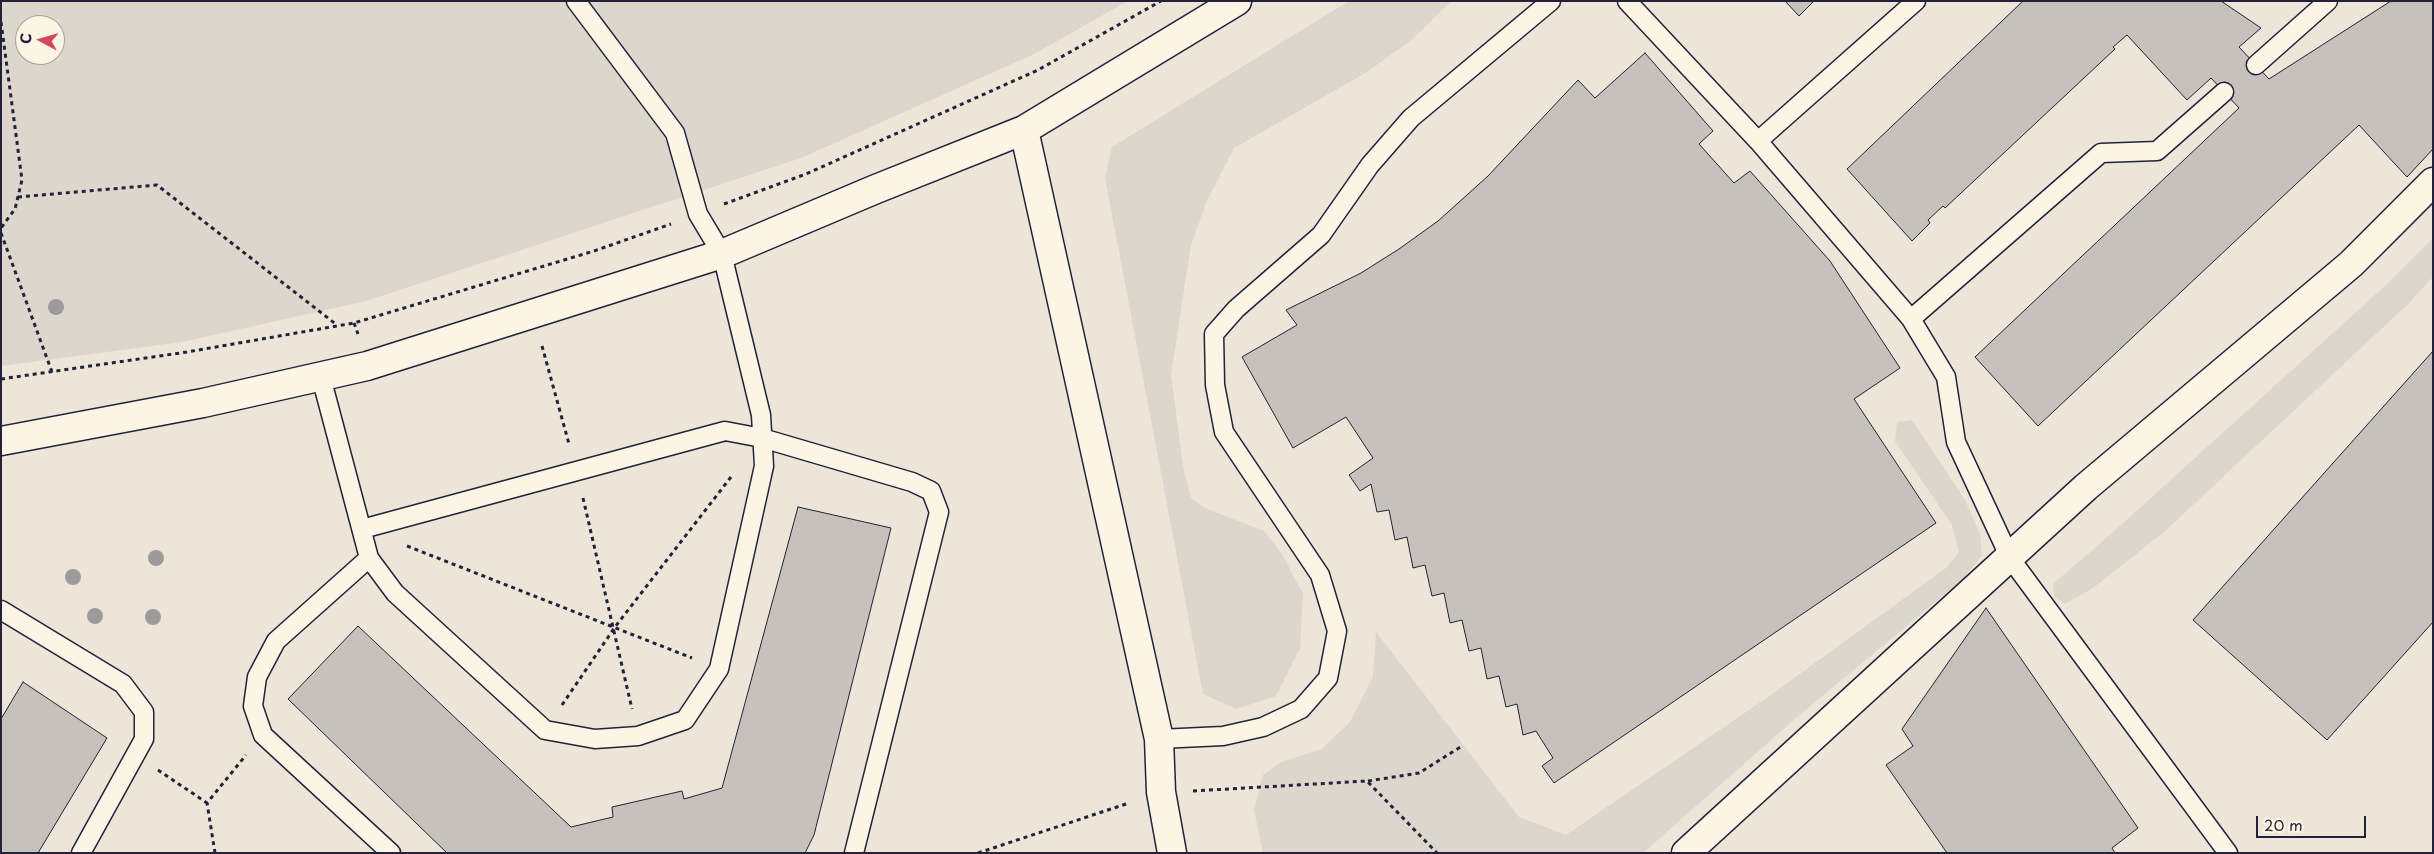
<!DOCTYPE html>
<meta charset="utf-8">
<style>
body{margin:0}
#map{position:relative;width:2434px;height:854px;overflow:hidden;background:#fcf5e5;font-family:"Playpen Sans",sans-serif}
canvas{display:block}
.frame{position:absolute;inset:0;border:2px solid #22223b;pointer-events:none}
.north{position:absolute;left:15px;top:15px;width:50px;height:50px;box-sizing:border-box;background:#fcf5e5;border:1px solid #a5a1a1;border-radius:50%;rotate:276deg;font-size:14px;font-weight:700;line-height:20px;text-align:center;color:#22223b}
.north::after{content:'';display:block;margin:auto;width:18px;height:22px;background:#d1495b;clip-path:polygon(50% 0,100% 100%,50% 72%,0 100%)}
.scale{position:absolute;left:2256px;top:816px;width:110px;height:22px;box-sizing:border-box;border:2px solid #22223b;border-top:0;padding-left:6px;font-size:15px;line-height:18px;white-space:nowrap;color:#22223b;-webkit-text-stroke:4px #fcf5e5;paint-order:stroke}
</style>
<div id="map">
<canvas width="2434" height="854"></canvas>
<div class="frame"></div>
<div class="north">С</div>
<div class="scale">20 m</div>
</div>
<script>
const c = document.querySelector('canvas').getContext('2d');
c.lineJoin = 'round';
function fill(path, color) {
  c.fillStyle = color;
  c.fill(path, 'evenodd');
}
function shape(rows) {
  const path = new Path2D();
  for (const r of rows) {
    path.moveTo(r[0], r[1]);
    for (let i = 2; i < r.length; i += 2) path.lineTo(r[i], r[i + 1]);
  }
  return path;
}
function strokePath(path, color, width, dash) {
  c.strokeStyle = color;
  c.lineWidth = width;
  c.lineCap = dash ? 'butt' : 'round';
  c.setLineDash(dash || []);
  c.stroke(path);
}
fill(shape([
 [1,1,2433,1,2433,853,1,853],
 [25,25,55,25,55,55,25,55]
]), '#ece5d8');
fill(shape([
 [1,1,1128,1,1032,55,801,158,366,301,182,342,1,366],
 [25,25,55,25,55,55,25,55],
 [1349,1,1452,1,1410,41,1367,72,1234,148,1206,203,1191,245,1171,374,1183,467,1191,498,1205,508,1264,531,1282,554,1303,594,1300,648,1276,696,1236,709,1203,694,1105,178,1112,147],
 [2433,238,2433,277,2407,305,2165,531,2093,588,2065,604,2054,597,2053,584,2111,534,2385,286],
 [1912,420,1965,500,1980,534,1982,555,1963,579,1797,717,1643,853,1263,853,1254,810,1263,775,1281,762,1322,749,1350,722,1373,677,1376,632,1519,817,1566,835,1768,697,1946,568,1959,552,1952,525,1895,441,1897,422]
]), '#dcd6cc');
const building = shape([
 [1785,1,1814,1,1799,16,1785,1],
 [2023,1,2221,1,2261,28,2239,47,2269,79,2391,1,2433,1,2433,149,2407,177,2359,125,2038,426,1975,357,2239,108,2211,78,2187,100,2127,35,2113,47,2115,49,1945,208,1943,206,1928,220,1930,223,1912,241,1847,169,2023,1],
 [1645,53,1713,131,1699,144,1734,183,1750,171,1830,261,1900,368,1854,399,1936,523,1554,783,1542,766,1553,758,1536,731,1523,735,1517,704,1506,707,1499,676,1487,679,1481,648,1469,651,1462,620,1450,623,1444,593,1432,596,1425,565,1413,568,1407,537,1395,540,1389,510,1377,512,1371,484,1360,491,1349,475,1373,458,1346,417,1293,448,1242,357,1297,325,1286,310,1361,273,1399,249,1438,221,1488,176,1578,80,1595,98,1645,53],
 [2433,351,2433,622,2327,740,2193,620,2433,351],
 [798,507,891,528,814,835,805,853,447,853,288,699,358,626,571,827,613,817,612,807,682,791,684,799,722,788,798,507],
 [1986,608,2138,828,2112,848,2115,853,1947,853,1886,765,1913,746,1902,729,1986,608],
 [23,682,107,738,38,853,1,853,1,719,23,682]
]);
fill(building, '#c6c1bb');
strokePath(building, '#22223b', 1);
const lane = shape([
 [1627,1,1758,141,1911,319,1946,377,1956,442,2010,558,2228,853],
 [2256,65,2328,1],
 [1758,141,1916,1],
 [1911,319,2101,153,2157,151,2224,92],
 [321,377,369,558,395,593,545,730,595,739,638,736,685,720,719,669,764,466,761,415,722,254,698,214,675,133,576,1],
 [362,529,725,431,762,438,912,482,931,491,939,512,854,853],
 [369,558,276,641,257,677,253,706,263,735,391,853],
 [1,610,123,684,144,712,144,739,81,853],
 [1159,739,1223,736,1263,727,1301,709,1328,678,1337,631,1320,575,1224,432,1215,385,1214,334,1236,309,1321,235,1370,165,1411,118,1551,1]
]);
const street = shape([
 [1024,130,1159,739,1161,792,1172,853],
 [1,441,203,403,367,366,722,254,876,189,1024,130,1237,1],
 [1686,853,2086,487,2351,264,2433,182]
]);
strokePath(lane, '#22223b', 21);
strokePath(street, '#22223b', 31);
strokePath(shape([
 [1,22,22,180,15,209,1,228],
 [18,197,157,185,337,325],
 [724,204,806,174,1038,70,1161,1],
 [1,233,52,372],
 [354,323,358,334],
 [542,346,569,444],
 [1,379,187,352,354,323,594,251,671,224],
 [583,498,632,709],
 [407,546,692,658],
 [562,705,615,627,731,477],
 [158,770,207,803],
 [1368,781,1419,773,1462,746],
 [1193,791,1367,781,1437,853],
 [215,853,207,803,246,755],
 [978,853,1129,803]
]), '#22223b', 3, [4, 4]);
strokePath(lane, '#fcf5e5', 18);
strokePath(street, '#fcf5e5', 28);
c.fillStyle = '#9d9a9b';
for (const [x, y] of [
 [56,307],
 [156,558],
 [73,577],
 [95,616],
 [153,617]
]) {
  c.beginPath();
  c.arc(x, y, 8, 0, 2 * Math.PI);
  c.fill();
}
</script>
